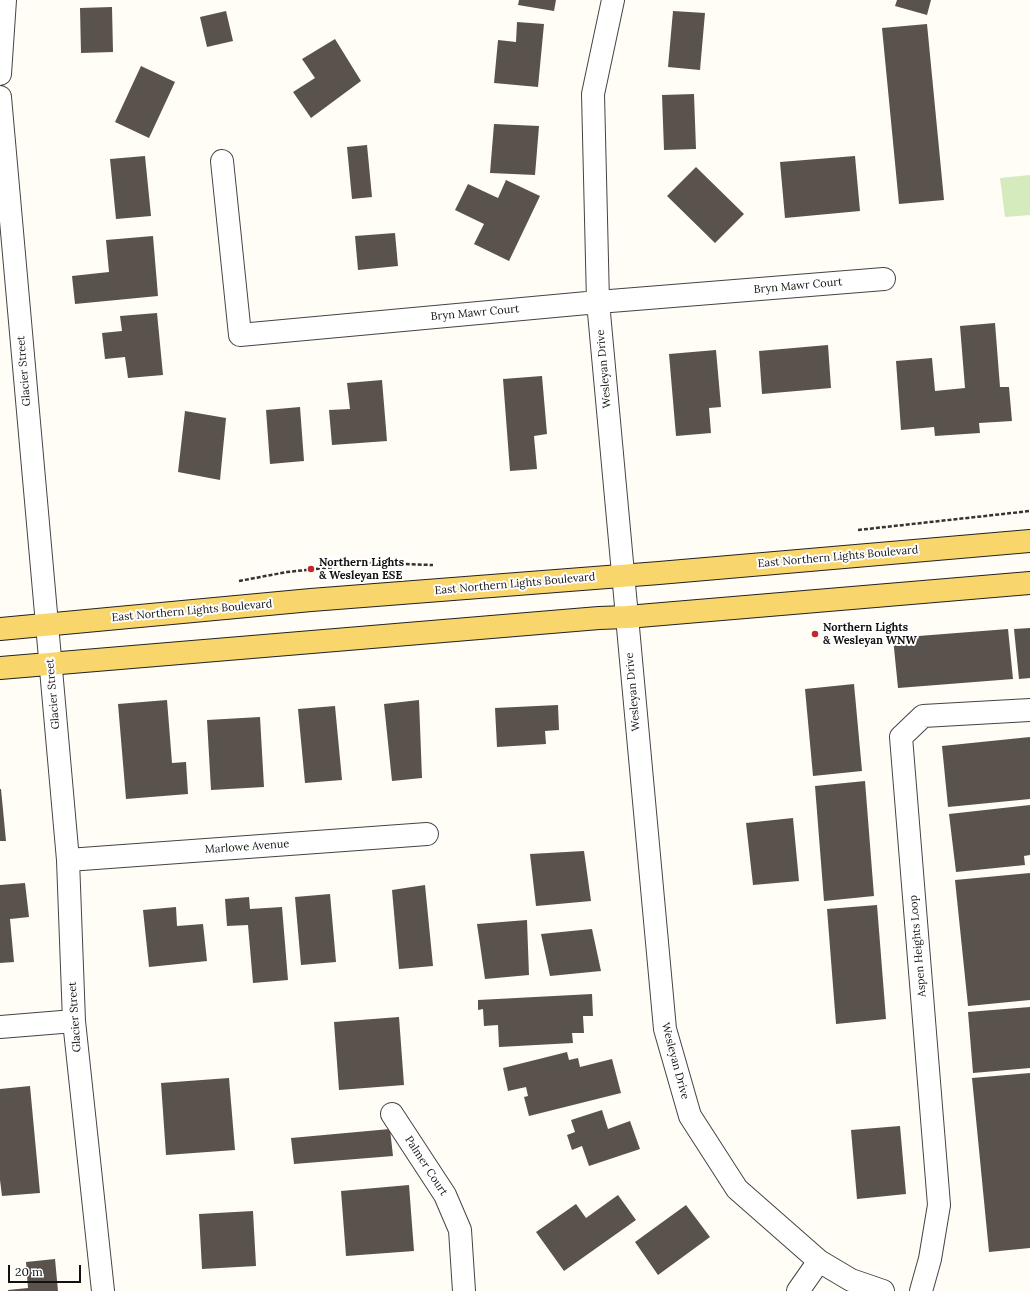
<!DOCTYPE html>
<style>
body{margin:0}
#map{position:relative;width:1030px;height:1291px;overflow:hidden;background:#fffdf5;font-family:Lora,serif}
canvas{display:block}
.scale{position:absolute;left:8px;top:1265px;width:73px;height:18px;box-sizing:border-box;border:2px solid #111;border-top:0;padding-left:5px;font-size:12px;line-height:14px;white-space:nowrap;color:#111;-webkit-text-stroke:3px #fff;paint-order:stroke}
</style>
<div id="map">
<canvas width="1030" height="1291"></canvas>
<div class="scale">20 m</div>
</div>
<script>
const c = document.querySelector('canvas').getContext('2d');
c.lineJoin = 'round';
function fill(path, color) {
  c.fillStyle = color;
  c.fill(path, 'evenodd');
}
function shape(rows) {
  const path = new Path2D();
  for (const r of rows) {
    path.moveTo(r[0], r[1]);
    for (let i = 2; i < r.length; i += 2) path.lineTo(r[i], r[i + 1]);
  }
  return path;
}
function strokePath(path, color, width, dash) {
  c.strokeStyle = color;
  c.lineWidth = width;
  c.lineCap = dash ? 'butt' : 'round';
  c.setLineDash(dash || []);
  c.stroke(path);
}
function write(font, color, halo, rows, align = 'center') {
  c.font = font + ' Lora,serif';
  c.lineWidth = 4;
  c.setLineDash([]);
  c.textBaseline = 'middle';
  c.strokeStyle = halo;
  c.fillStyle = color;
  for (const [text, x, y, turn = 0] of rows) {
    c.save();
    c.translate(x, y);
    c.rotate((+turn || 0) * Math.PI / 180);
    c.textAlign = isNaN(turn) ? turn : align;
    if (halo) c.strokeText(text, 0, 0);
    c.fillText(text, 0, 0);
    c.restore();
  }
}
fill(shape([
 [1030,175,1030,215,1005,217,1000,178]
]), '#d5ebbd');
fill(shape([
 [519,0,556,0,554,11,518,5],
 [897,0,931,0,927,15,895,6],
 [112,7,113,52,81,53,80,8],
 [226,11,233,41,207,47,200,17],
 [673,11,705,13,700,70,668,67],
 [517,22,544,24,538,87,494,83,498,40,516,42],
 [927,24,944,200,899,204,882,28],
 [335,39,361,81,311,118,293,92,315,78,302,59],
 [141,66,175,82,149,138,115,122],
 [694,94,696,149,664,150,662,95],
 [494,124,539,126,535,175,490,173],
 [367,145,372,197,352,199,347,147],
 [145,156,151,216,116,219,110,159],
 [855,156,860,211,785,218,780,162],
 [696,167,744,214,715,243,667,196],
 [506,180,540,196,509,261,474,244,484,224,455,210,468,184,498,198],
 [395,233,398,266,358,270,355,236],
 [153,236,158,296,75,304,72,276,109,272,106,240],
 [157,313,163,375,128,378,125,357,105,359,102,333,122,331,120,316],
 [995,323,1000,387,1009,387,1012,421,979,423,980,433,935,436,934,427,901,430,896,361,932,358,935,391,965,388,960,326],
 [828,345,831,388,762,394,759,351],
 [716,350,721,407,709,408,711,433,676,436,669,354],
 [542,376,547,434,534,436,537,469,510,471,503,379],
 [382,380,387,441,332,445,329,410,350,409,347,383],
 [300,407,304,461,270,464,266,410],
 [185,411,226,418,220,480,178,472],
 [1030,628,1030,678,1019,679,1014,629],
 [1008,629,1013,679,898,688,893,638],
 [854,684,862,771,813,776,805,689],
 [167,700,172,763,186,762,188,794,126,799,118,704],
 [419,700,422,778,392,781,384,704],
 [558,705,559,730,545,731,546,744,497,747,495,708],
 [335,706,342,780,305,783,298,709],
 [260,717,264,787,211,790,207,720],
 [1030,737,1030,799,948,807,942,746],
 [865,781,874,896,824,901,815,786],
 [0,789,1,789,6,841,0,841],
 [1030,805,1030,855,1024,856,1025,865,956,872,949,814],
 [793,818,799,881,753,885,746,823],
 [584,851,591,901,536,906,530,854],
 [1030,873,1030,1000,968,1006,955,880],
 [25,883,29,917,10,919,14,962,0,963,0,885],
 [425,885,433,966,399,969,392,890],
 [330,894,336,962,301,965,295,897],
 [249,897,250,909,282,907,288,980,253,983,248,925,227,926,225,899],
 [877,905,886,1019,836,1024,827,909],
 [176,907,177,926,203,924,207,961,149,967,143,910],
 [527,920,529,975,485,979,477,924],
 [592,929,601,971,550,976,541,934],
 [592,994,593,1016,583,1016,584,1033,572,1033,573,1043,499,1047,498,1025,484,1026,483,1009,478,1010,478,1000],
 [1030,1007,1030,1068,973,1073,968,1012],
 [399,1017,404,1085,339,1090,334,1022],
 [567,1052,569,1060,578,1058,580,1067,612,1059,621,1093,529,1116,524,1097,528,1096,526,1087,508,1091,503,1068],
 [1030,1073,1030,1248,989,1252,972,1078],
 [229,1078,235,1150,166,1155,161,1083],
 [30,1086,40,1193,2,1196,0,1180,0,1089],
 [602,1110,608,1129,630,1121,640,1149,589,1166,582,1146,572,1150,567,1135,575,1132,571,1120],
 [900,1126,906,1194,857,1199,851,1130],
 [390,1129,393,1156,294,1164,291,1138],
 [409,1185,414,1251,346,1256,341,1191],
 [618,1195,636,1220,564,1271,536,1232,576,1204,586,1218],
 [686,1205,710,1237,658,1275,635,1242],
 [253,1211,256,1266,202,1269,199,1214],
 [55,1259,58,1291,8,1291,8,1290,28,1288,26,1262]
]), '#5a524d');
const minor = shape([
 [613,0,593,94,598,302,665,1029,690,1116,737,1189,819,1261,851,1280,883,1291],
 [0,74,5,0],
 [0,97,68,860,74,1021,103,1291],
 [222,161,240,335,598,302,884,279],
 [68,860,427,834],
 [0,1027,74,1021],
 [392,1114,445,1195,460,1230,464,1291],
 [798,1291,819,1261],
 [921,1291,930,1259,939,1205,901,737,923,716,1030,710]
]);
const primary = shape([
 [0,629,311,600,659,573,1030,541],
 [0,668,599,618,627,617,1030,583]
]);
strokePath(minor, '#444', 24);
strokePath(primary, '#222', 24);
strokePath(shape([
 [858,530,1030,511],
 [239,581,287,572,372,563,433,565]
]), '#333', 2.5, [4, 2]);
strokePath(minor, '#fff', 22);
strokePath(primary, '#f9d66b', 22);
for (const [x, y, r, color] of [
 [311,569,4,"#c4262e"],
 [815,634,4,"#c4262e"]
]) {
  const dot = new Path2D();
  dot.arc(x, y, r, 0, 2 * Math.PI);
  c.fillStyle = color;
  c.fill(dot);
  strokePath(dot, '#fff', 1.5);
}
write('11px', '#111', '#fff', [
 ["Bryn Mawr Court",798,286,-5],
 ["Bryn Mawr Court",475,313,-5],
 ["Wesleyan Drive",604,369,-95],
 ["Glacier Street",24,371,-95],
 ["East Northern Lights Boulevard",838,557,-5],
 ["East Northern Lights Boulevard",515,584,-5],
 ["East Northern Lights Boulevard",192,611,-5],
 ["Wesleyan Drive",633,692,-95],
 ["Glacier Street",53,694,-95],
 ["Marlowe Avenue",247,847,-4],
 ["Aspen Heights Loop",918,946,-95],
 ["Glacier Street",75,1017,-94],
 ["Wesleyan Drive",675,1061,75],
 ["Palmer Court",426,1166,57]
]);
write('bold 11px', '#111', '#fff', [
 ["Northern Lights",319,563],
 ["& Wesleyan ESE",319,576],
 ["Northern Lights",823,628],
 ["& Wesleyan WNW",823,641]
], 'left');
</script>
